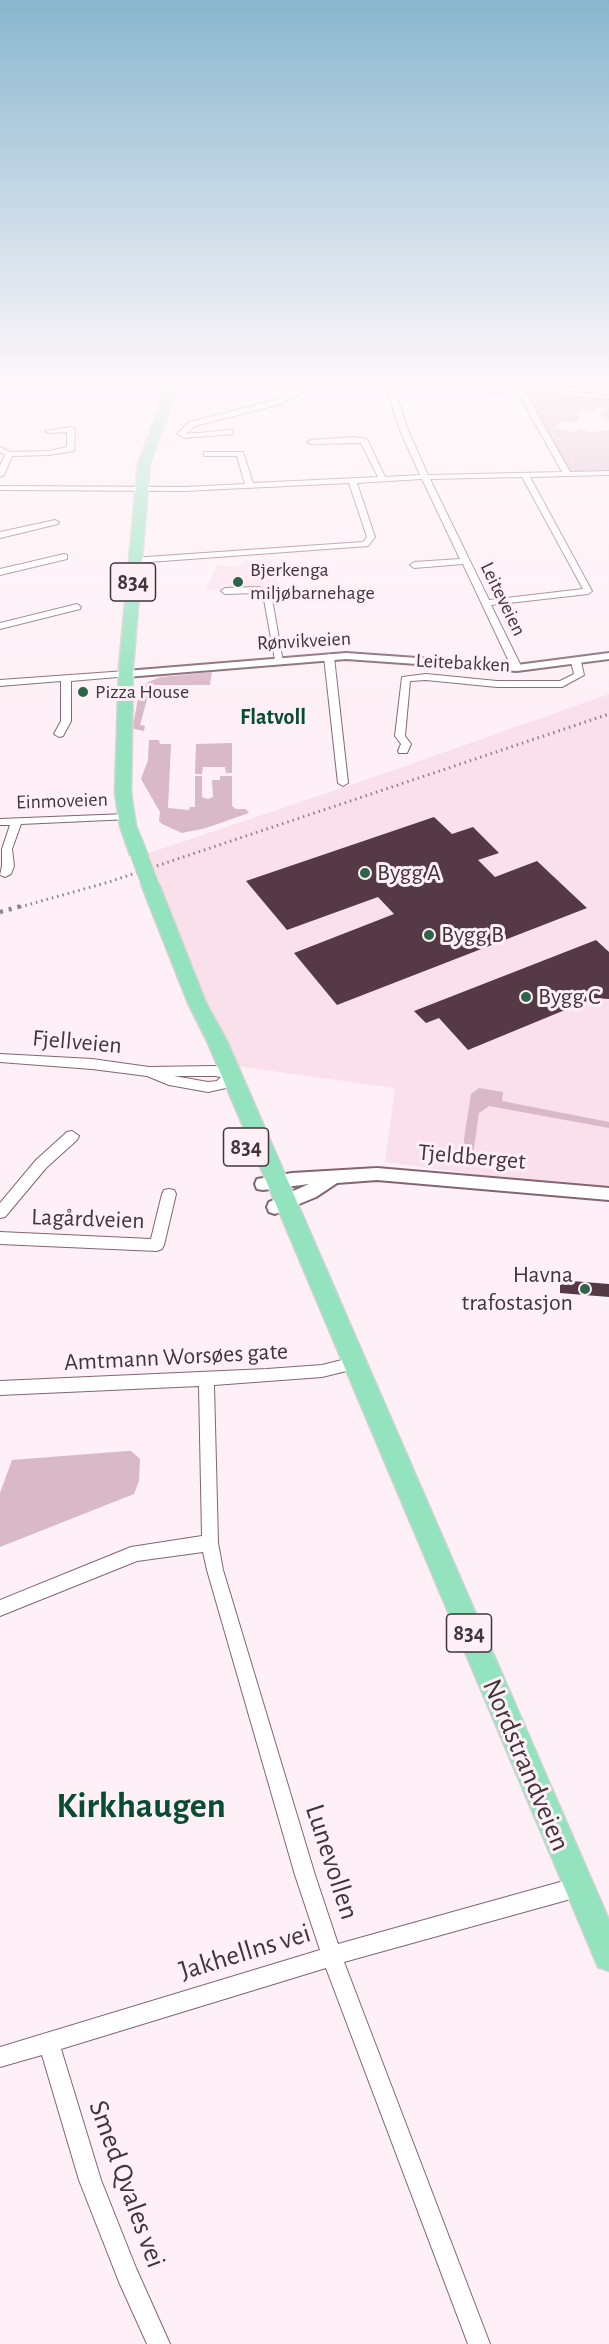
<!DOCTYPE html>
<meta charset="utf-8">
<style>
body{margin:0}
canvas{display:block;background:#fef0f6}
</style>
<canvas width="609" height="2344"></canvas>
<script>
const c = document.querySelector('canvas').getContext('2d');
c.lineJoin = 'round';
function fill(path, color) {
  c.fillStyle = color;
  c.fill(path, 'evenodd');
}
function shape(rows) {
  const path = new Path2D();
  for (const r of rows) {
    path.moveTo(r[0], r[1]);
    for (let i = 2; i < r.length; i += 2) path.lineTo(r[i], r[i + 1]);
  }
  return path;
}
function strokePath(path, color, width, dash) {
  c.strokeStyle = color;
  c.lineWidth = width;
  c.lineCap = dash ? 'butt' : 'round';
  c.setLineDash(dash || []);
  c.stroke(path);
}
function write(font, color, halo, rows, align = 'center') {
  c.font = font + ' "Alegreya Sans",sans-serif';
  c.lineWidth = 6;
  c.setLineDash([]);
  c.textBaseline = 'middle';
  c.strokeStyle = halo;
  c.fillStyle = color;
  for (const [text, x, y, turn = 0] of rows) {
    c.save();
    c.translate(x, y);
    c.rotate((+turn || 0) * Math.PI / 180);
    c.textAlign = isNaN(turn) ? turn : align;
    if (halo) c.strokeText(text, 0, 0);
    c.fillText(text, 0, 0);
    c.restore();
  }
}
fill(shape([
 [271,559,279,585,257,589,206,591,217,565,238,567,244,561],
 [609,694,609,1193,385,1162,395,1088,236,1066,212,1020,146,854,374,777]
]), '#fae0eb');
fill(shape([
 [563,429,577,433,569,438,590,441,597,439,609,445,609,472,572,471,574,468,572,458,564,442,554,436,556,430],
 [212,672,210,685,151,685,140,725,145,726,144,731,134,729,133,725,140,689,148,682,161,677],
 [149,740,159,740,160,744,171,744,168,808,189,810,190,807,195,807,195,776,202,776,202,797,208,799,213,797,212,780,220,780,220,776,232,776,232,806,236,809,246,809,249,813,206,828,182,833,162,824,159,821,160,812,141,779,148,760],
 [232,743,232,773,226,773,225,767,203,767,202,774,195,774,196,744],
 [479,1088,503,1092,502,1101,609,1122,609,1128,489,1106,479,1113,472,1162,466,1161,464,1139,471,1094],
 [127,1451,131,1451,140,1459,139,1481,134,1494,0,1547,0,1493,12,1460]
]), '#d9b9c7');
fill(shape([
 [527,393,609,400,609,420,602,419,600,414,604,410,600,405,595,411,577,411,579,419,575,422,561,422,557,425,555,432,558,436,555,437,564,442,569,451,574,468,572,471,568,471,523,395],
 [578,429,591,432,609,430,609,445,597,439,590,441,569,438,576,434]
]), '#dab9c7');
fill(shape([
 [434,817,452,834,473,827,499,853,478,860,495,877,537,861,587,908,337,1005,294,953,394,914,378,897,287,930,246,881],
 [596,940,609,952,609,999,594,998,468,1050,439,1018,426,1023,414,1011],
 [560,1280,609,1284,609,1297,560,1293]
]), '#553a46');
const minor = shape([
 [6,380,21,380,0,385,0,381,6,380],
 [320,380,331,380,310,388,281,404,195,426,186,434,230,430,233,430,233,434,185,438,177,434,189,422,275,400,304,384,320,380],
 [377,380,402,380,518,390,510,380,517,380,524,388,609,395,609,399,522,392,528,397,570,472,609,471,609,475,530,477,592,591,588,594,491,605,522,668,520,670,512,668,463,564,414,568,410,565,414,562,460,559,422,479,357,483,375,537,368,546,135,563,132,562,132,558,363,542,367,537,349,483,184,491,0,490,0,486,184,487,245,484,237,456,204,456,204,452,243,452,253,483,378,477,361,443,311,444,307,442,311,440,354,437,367,439,385,477,420,475,400,430,384,382,377,380],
 [392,383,515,394,521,398,562,472,428,475,408,430,392,383],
 [522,477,583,589,489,600,430,479,522,477],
 [71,427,75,429,74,451,49,455,12,456,4,475,0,477,0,466,5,455,0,452,0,447,10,452,49,451,67,447,67,432,49,433,45,431,71,427],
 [55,520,59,522,58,524,0,538,0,532,55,520],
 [64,554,67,555,67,559,0,575,0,569,64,554],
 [259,587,271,593,283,662,275,660,263,594,258,593,225,594,221,591,225,588,259,587],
 [77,604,81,607,80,609,0,629,0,623,77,604],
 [329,654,334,657,348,783,343,786,338,783,324,657,329,654],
 [576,659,581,662,584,675,562,687,497,687,426,680,410,681,405,736,411,744,407,753,399,753,398,751,401,744,395,736,402,677,426,674,497,681,560,681,574,674,571,662,576,659],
 [126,671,129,672,129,676,71,681,71,721,63,736,59,737,54,734,61,721,61,681,0,686,0,680,126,671],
 [126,814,130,815,130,819,21,824,12,849,14,866,11,874,5,877,0,875,2,866,2,849,10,825,0,825,0,819,126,814],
 [0,1054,92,1059,149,1067,215,1066,234,1072,236,1075,226,1088,208,1092,169,1085,147,1076,92,1069,0,1062,0,1054],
 [174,1076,215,1076,221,1077,217,1081,208,1082,174,1076],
 [72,1131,79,1136,77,1140,46,1168,5,1217,0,1218,0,1203,36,1160,67,1132,72,1131],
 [169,1189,174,1190,176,1194,164,1245,162,1249,157,1251,0,1244,0,1232,151,1239,162,1194,164,1190,169,1189],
 [354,1357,359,1358,362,1363,359,1368,322,1377,214,1385,218,1543,223,1570,315,1875,338,1944,578,1877,585,1880,588,1887,585,1894,578,1897,344,1962,490,2344,468,2344,326,1968,61,2049,101,2180,136,2268,170,2344,147,2344,119,2282,79,2180,42,2055,0,2067,0,2047,320,1950,295,1875,207,1570,203,1552,137,1561,0,1616,0,1600,131,1547,202,1536,199,1386,0,1395,0,1381,267,1369,322,1365,354,1357]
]);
const tertiary = shape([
 [346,653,517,665,609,653,609,659,517,671,346,659,126,677,120,674,126,671,346,653],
 [377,1168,609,1188,609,1200,377,1180,337,1183,316,1197,275,1214,269,1212,267,1207,269,1202,309,1184,263,1190,257,1189,255,1184,257,1179,263,1178,292,1173,377,1168]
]);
const primary = shape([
 [169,380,181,380,150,464,133,667,131,793,136,826,148,855,139,860,130,855,120,826,115,793,119,667,138,464,169,380],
 [150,878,159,884,206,1003,227,1041,609,1920,609,1971,598,1967,207,1041,188,1003,141,884,150,878]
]);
strokePath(minor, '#836572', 2);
strokePath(tertiary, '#836572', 4);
strokePath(primary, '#d5d2d4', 3);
fill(minor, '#fff');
fill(tertiary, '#fff');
fill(primary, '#92e3be');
strokePath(shape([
 [20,907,109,882,609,714]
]), '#908288', 3, [1.5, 4]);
strokePath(shape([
 [0,912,25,905]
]), '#908288', 4.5, [3, 6]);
const primaryBridge = shape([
 [139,855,150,884]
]);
strokePath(primaryBridge, '#d5d2d4', 18, []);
strokePath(primaryBridge, '#92e3be', 16);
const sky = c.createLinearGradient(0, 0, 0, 708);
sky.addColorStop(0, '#89b6ce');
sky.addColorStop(0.54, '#fff8fb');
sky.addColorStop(1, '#fff8fb00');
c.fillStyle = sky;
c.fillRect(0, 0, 609, 708);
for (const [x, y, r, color] of [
 [238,582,6,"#2f644a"],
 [83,692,6,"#2f644a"],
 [365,873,6,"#2f644a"],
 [429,935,6,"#2f644a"],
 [526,997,6,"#2f644a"],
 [585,1289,6,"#2f644a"]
]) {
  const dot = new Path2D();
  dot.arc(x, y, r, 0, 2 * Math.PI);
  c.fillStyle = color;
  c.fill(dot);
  strokePath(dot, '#fef0f6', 2);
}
write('20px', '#42343a', '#fef0f6', [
 ["Bjerkenga",250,570],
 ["miljøbarnehage",250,593],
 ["Pizza House",95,692]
], 'left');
write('20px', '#42343a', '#fef0f6', [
 ["Leiteveien",503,599,64],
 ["Rønvikveien",304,641,-3],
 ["Leitebakken",463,663,3],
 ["Einmoveien",62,801,-2]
]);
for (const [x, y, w] of [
 [133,582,45],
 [246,1147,45],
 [469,1633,45]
]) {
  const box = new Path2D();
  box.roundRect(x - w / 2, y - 19, w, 38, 4.5);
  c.fillStyle = '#fef0f6';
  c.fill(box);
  strokePath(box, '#42343a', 1.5);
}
write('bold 22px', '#42343a', null, [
 ["834",133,582],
 ["834",246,1147],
 ["834",469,1633]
]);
write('bold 22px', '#084d31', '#fef0f6', [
 ["Flatvoll",273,717]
]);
write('24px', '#42343a', '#fef0f6', [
 ["Bygg A",377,873],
 ["Bygg B",441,935],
 ["Bygg C",538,997],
 ["Havna",573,1275,"right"],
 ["trafostasjon",573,1303,"right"]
], 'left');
write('24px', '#42343a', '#fef0f6', [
 ["Fjellveien",77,1042,5],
 ["Tjeldberget",472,1157,5],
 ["Lagårdveien",88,1219,2],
 ["Amtmann Worsøes gate",176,1357,-3]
]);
write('28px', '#42343a', '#fef0f6', [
 ["Nordstrandveien",526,1765,67],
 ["Lunevollen",332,1862,72],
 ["Jakhellns vei",245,1952,-17],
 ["Smed Qvales vei",127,2184,70]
]);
write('bold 36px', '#084d31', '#fef0f6', [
 ["Kirkhaugen",141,1806]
]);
</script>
